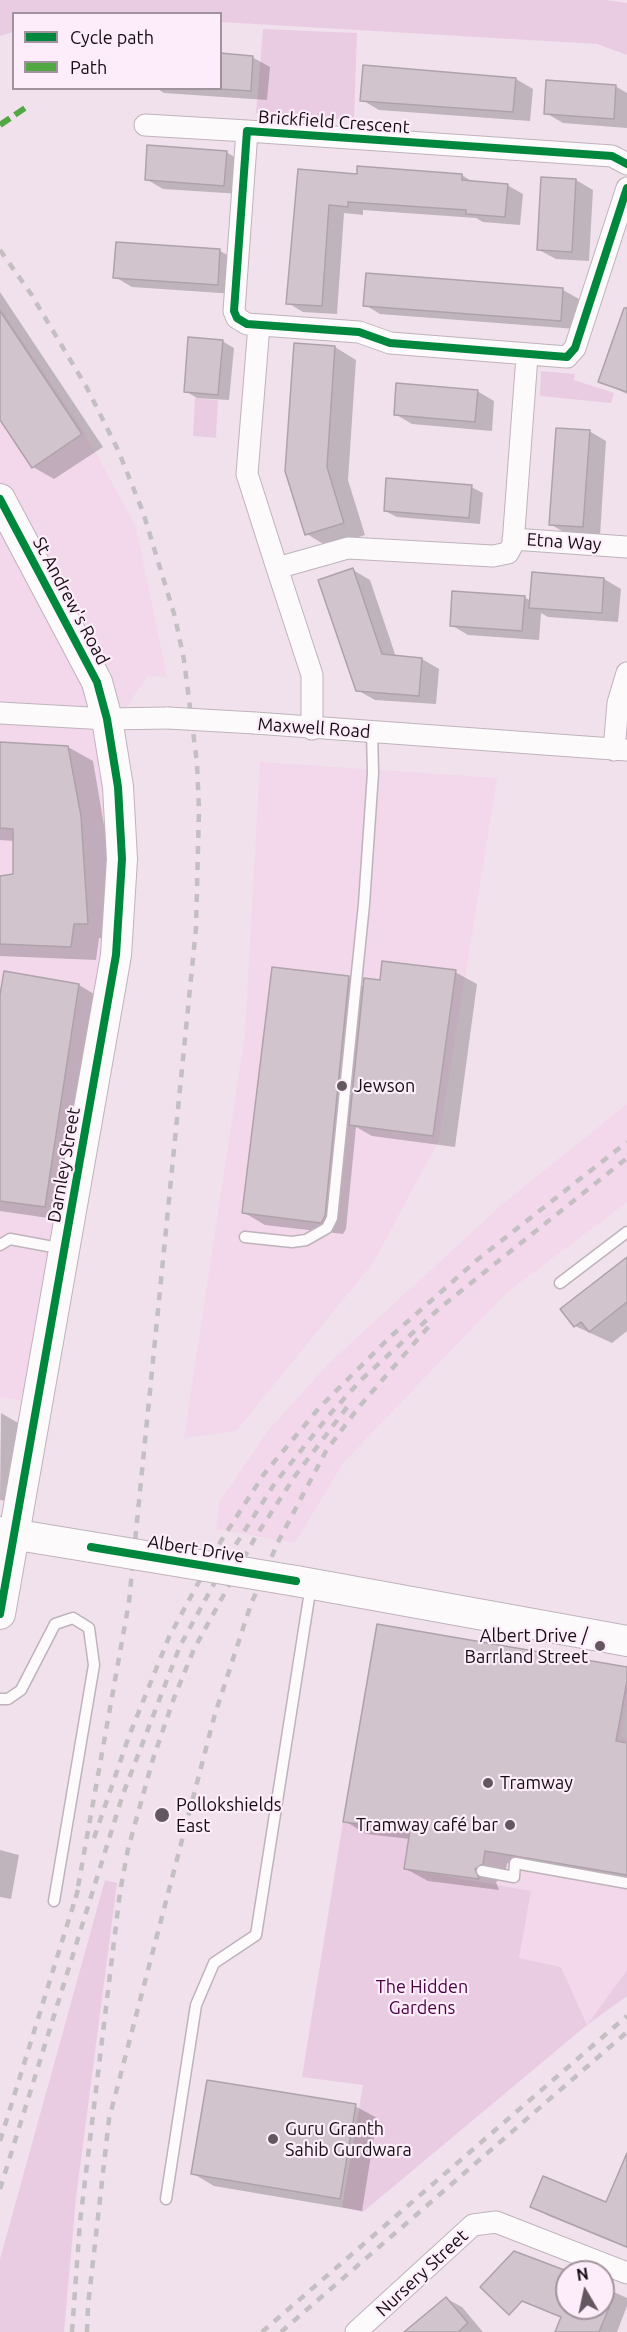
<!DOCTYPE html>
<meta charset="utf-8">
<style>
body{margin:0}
#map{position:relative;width:627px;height:2332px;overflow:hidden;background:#f1e1ec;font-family:Ubuntu,sans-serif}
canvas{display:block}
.legend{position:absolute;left:12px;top:12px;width:210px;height:78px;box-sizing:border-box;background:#fdecf9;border:2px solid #a1939d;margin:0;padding:8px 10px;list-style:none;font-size:18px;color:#160d14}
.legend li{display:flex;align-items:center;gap:12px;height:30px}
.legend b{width:30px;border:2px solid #a1939d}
.north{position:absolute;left:555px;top:2260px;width:60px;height:60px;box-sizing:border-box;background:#fdecf9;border:2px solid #a1939d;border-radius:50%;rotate:351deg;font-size:16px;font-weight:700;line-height:24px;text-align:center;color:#160d14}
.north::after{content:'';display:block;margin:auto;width:21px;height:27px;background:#635760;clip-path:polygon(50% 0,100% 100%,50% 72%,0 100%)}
</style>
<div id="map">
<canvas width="627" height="2332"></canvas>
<ul class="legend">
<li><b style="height:8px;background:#00873e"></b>Cycle path</li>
<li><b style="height:8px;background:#51a842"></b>Path</li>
</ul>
<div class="north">N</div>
</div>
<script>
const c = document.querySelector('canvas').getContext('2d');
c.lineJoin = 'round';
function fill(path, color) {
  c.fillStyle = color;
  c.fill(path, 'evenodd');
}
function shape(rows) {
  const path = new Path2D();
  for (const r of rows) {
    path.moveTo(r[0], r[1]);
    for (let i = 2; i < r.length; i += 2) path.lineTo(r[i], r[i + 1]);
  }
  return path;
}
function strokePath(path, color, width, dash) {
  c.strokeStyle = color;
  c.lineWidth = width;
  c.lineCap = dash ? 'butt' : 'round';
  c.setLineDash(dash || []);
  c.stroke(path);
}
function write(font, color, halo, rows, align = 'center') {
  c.font = font + ' Ubuntu,sans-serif';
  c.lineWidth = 4.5;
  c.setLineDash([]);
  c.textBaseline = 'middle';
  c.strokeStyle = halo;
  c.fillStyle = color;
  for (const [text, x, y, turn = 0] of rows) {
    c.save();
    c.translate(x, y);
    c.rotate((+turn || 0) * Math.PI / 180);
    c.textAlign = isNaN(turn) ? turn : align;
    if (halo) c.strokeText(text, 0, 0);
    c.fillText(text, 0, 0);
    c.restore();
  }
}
fill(shape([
 [0,307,82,428,136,527,167,677,148,676,103,740,121,858,27,1402,0,1397],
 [260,762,497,778,439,1140,373,1263,236,1431,184,1438,245,1033],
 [627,1104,627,1202,507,1292,343,1463,295,1543,216,1529,219,1503,267,1432,329,1363,505,1202],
 [377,1624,627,1667,627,1704,621,1737,627,1738,627,1970,587,2025,561,1967,519,1958,404,1869,409,1830,343,1822]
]), '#f2d8ea');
fill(shape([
 [0,0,606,0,627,3,627,55,597,44,221,22,220,14,14,14,13,32,0,36],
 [263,29,357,33,354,120,256,113],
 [541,371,575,374,574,380,614,393,611,403,540,396],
 [195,398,218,400,216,438,193,436],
 [343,1822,410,1830,405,1869,531,1891,519,1958,561,1967,587,2025,627,1970,627,1996,587,2025,363,2212,342,2207,363,2085,302,2077],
 [105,1880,117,1883,76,2198,64,2332,0,2332,0,2259]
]), '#eacce2');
fill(shape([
 [252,57,270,67,267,100,164,93,156,88,220,88],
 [516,79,533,89,530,121,379,110,362,100],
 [615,86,627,93,627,128,563,123,546,113],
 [226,152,243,162,241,194,163,189,146,179],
 [300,171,358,176,462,175,474,183,507,185,523,194,520,225,483,222,476,218,363,210,363,215,344,213,337,314,303,312,288,303],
 [576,180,593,190,589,261,556,259,539,250],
 [117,243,220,251,237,260,235,294,132,287,115,277],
 [367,274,563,290,579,299,576,329,380,314,365,305],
 [0,292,103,447,54,479,33,467,0,418],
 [627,306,627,394,600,381],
 [222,341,234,348,229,400,197,398,185,391],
 [335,347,356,360,348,480,365,535,328,547,307,534],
 [477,391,494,401,492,431,412,424,395,414],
 [589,431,606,441,600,536,567,534,550,524],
 [471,487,483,493,480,524,397,517,385,511],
 [353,570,370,580,396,657,422,659,439,669,436,704,375,700,357,690],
 [604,579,621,589,618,622,548,617,541,613,539,640,468,635,451,625,524,597,531,601],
 [0,744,68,747,93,761,105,831,112,938,99,938,96,960,0,956,0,877,14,876,15,841,0,840],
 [455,972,477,984,455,1147,372,1136,356,1127,346,1229,343,1234,265,1225,243,1212,349,978,365,987,381,982],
 [79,985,104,1000,69,1221,0,1211,0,1002],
 [627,1258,627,1331,612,1343,575,1326],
 [1,1413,30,1430,18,1503,0,1500],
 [627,1668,627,1883,507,1863,505,1876,496,1882,499,1890,428,1881,406,1869,410,1839,366,1834,345,1821],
 [0,1850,19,1855,11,1899,0,1897],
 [355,2106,377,2118,362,2211,214,2186,192,2173],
 [627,2155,627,2248,549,2216,532,2207,607,2204],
 [567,2273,567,2308,603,2308,603,2287,627,2298,627,2306,617,2332,557,2332,562,2318,520,2300],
 [447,2299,462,2307,483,2332,407,2332]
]), '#0003');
const building = shape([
 [220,53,253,56,251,91,220,89,220,53],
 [363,65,516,78,513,112,360,101,363,65],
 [546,80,616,85,614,119,544,114,546,80],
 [147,145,227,151,224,186,145,180,147,145],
 [357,166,462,174,462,180,508,184,505,217,466,214,466,210,348,202,348,207,329,205,322,306,286,304,298,169,357,174,357,166],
 [541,177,576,179,572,252,537,250,541,177],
 [116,242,220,249,218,285,113,278,116,242],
 [366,273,563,288,561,321,363,306,366,273],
 [624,308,627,308,627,392,598,382,624,308],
 [0,311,82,434,32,468,0,420,0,311],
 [188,337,223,340,218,395,184,392,188,337],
 [294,343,335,346,327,467,344,523,305,535,285,471,294,343],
 [396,383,478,390,475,422,394,415,396,383],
 [556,428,590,430,583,527,549,525,556,428],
 [386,478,472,485,469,518,384,511,386,478],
 [353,568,382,654,422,658,419,696,356,691,318,580,353,568],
 [532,572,604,578,602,613,529,608,532,572],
 [452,591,525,596,522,631,450,626,452,591],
 [0,742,68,746,81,816,88,924,74,924,71,947,0,944,0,876,13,874,13,829,0,828,0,742],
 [382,961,456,970,433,1136,349,1125,364,978,380,980,382,961],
 [272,967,349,976,325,1216,321,1223,242,1213,272,967],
 [4,971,79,984,45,1207,0,1201,0,995,4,971],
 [627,1257,627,1302,589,1332,581,1322,574,1327,560,1309,627,1257],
 [377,1624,627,1667,627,1681,616,1741,627,1743,627,1875,485,1851,483,1864,475,1869,479,1879,404,1869,410,1830,343,1822,377,1624],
 [207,2080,356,2104,340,2199,191,2174,207,2080],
 [627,2153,627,2247,530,2207,543,2176,606,2202,627,2153],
 [514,2251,567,2271,567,2308,609,2308,599,2332,555,2332,561,2317,522,2301,509,2315,480,2287,514,2251],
 [446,2297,468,2323,458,2332,404,2332,446,2297]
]);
fill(building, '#d1c4cd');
strokePath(building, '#aea2aa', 1.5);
const lane = shape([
 [245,1237,292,1242,306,1240,327,1228,332,1218,364,904,373,773,372,732],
 [0,1245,10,1239,64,1249],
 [560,1283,627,1232],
 [0,1699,8,1699,21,1690,55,1624,73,1618,89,1628,94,1665,54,1901],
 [482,1871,514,1877,515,1863,627,1883],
 [166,2199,196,2005,214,1963,256,1935,311,1585]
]);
const street = shape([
 [145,125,247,131],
 [627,164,612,156,247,131,234,311,237,318,247,324,359,332,390,343,567,357,575,348,627,188],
 [259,325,247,474,277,568,348,548,493,556,508,553,513,544,527,356],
 [513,539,627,547],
 [277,568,312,675,312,729],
 [0,713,107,719,168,718],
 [255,723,627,750],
 [614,750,618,703,627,673],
 [356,2332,473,2225,496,2222,627,2273]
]);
const secondary = shape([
 [0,499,97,682,107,719,118,787,122,859,116,955,0,1614],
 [0,1532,91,1547],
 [296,1581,627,1641]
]);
strokePath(lane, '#bfb3bb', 13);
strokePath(street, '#bfb3bb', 23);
strokePath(secondary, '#bfb3bb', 32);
strokePath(lane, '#fdfafc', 10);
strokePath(street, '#fdfafc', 21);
strokePath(secondary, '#fdfafc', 30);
strokePath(shape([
 [0,250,31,294,87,388,118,450,143,512,175,617,184,660,197,763,199,809,196,928,129,1602,76,1898],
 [94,1838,129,1736,169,1637,221,1541,264,1474,319,1408,389,1338,477,1260,627,1142],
 [0,2141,78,1890],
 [0,2189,123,1794,180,1646,233,1549,275,1483,330,1414,362,1379,442,1306,627,1158],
 [72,2332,80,2222,120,1892,128,1849,153,1759,174,1698,194,1649,256,1536,295,1476,348,1406],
 [87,2332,88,2306,109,2119,215,1714,251,1604,279,1540,326,1451,358,1408,430,1325],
 [262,2332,627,2016],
 [281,2332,627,2032]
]), '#c3bfc2', 4.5, [8, 8]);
const streetBridge = shape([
 [168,718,255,723]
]);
const secondaryBridge = shape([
 [91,1547,296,1581]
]);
strokePath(streetBridge, '#bfb3bb', 23, []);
strokePath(secondaryBridge, '#bfb3bb', 32, []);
strokePath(streetBridge, '#fdfafc', 21);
strokePath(secondaryBridge, '#fdfafc', 30);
strokePath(shape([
 [0,125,25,108]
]), '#51a842', 6, [12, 6]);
strokePath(shape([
 [627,164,612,156,247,131,234,311,237,318,247,324,359,332,390,343,567,357,575,348,627,188],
 [0,499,97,682,107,719,118,787,122,859,116,955,0,1614],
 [91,1547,296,1581]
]), '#00873e', 8);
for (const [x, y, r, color] of [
 [342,1086,6,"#635760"],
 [600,1646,6,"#635760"],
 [488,1783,6,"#635760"],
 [162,1815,8,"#635760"],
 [510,1825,6,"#635760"],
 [273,2139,6,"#635760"]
]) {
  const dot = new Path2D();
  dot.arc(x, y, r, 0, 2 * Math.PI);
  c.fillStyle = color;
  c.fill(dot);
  strokePath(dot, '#fdecf9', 2);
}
write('18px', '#160d14', '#fdecf9', [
 ["Brickfield Crescent",334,122,4],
 ["Etna Way",564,542,4],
 ["St Andrew's Road",71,601,62],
 ["Maxwell Road",314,728,4],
 ["Darnley Street",64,1165,-80],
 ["Albert Drive",196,1549,9],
 ["Nursery Street",422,2273,-43]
]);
write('18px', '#160d14', '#fdecf9', [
 ["Jewson",354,1086],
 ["Albert Drive /",588,1636,"right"],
 ["Barrland Street",588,1657,"right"],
 ["Tramway",500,1783],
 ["Pollokshields",176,1805],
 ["East",176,1826],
 ["Tramway café bar",498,1825,"right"],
 ["Guru Granth",285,2129],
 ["Sahib Gurdwara",285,2150]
], 'left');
write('18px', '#4b0041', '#fdecf9', [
 ["The Hidden",422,1987],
 ["Gardens",422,2008]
]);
</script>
